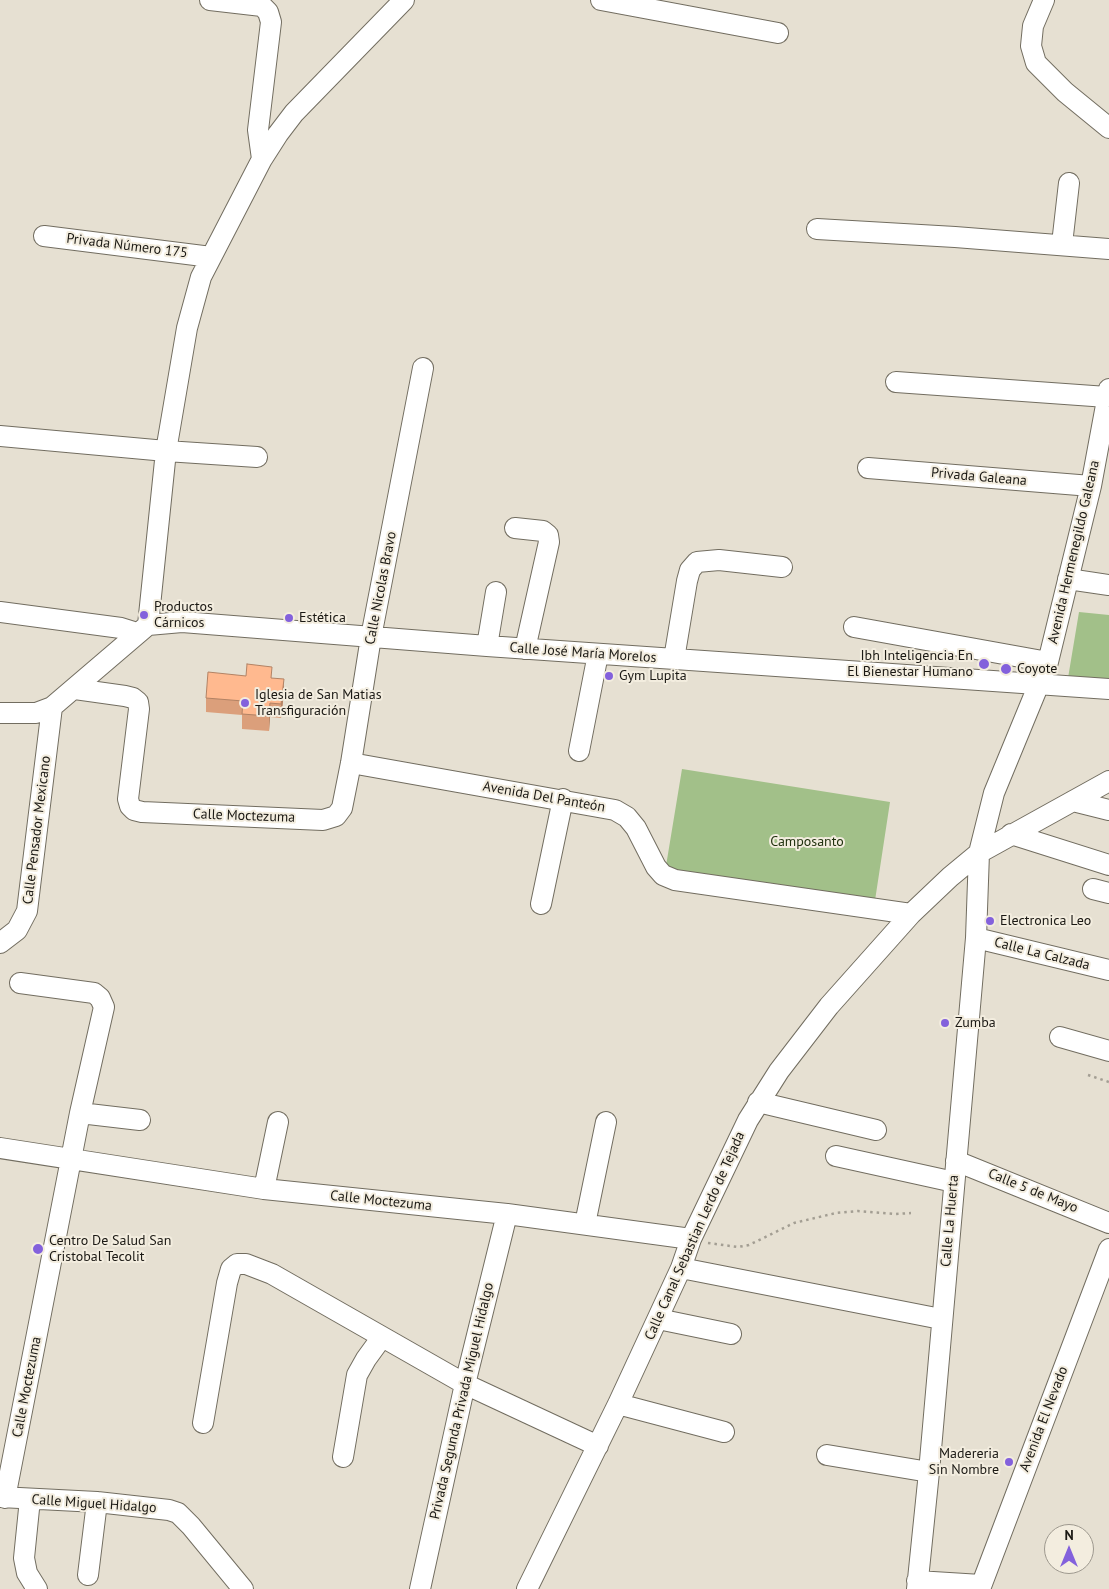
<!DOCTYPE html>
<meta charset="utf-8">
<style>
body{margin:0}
#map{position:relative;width:1109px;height:1589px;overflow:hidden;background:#e6e0d2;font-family:"PT Sans",sans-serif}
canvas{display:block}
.north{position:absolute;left:1044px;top:1524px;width:50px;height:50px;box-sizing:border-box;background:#f3eddf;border:1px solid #9d988e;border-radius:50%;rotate:0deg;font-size:14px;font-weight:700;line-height:20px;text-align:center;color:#1b1914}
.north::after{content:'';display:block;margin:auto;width:18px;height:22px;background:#8361dc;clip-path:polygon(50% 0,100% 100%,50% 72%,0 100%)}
</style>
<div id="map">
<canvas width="1109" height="1589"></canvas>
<div class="north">N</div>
</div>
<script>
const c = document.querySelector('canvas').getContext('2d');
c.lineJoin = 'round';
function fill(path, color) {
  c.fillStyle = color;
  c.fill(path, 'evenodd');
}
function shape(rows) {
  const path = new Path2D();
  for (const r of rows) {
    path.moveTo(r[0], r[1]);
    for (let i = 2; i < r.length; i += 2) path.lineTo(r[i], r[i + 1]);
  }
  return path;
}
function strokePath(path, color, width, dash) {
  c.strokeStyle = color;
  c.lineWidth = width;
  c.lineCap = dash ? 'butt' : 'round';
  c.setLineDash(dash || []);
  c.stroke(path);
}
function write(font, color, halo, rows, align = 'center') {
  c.font = font + ' "PT Sans",sans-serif';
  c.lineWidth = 4;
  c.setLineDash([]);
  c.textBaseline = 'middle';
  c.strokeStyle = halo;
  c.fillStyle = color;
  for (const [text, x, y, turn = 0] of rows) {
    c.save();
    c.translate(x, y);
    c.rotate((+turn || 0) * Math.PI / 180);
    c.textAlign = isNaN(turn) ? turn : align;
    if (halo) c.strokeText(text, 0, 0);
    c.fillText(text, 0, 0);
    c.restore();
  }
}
fill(shape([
 [1079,612,1109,615,1109,682,1068,678],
 [682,769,890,802,874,907,665,872]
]), '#a2c089');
const minor = shape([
 [210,0,262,6,268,12,271,22,258,130,262,159],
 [601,0,778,33],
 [1044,0,1033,26,1031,46,1036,63,1065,92,1109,128],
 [817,229,955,237,1109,249],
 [44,236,211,257],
 [1062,244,1069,183],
 [896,382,1107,397],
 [0,436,166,451,257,457],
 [868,468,1091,486],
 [515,528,543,531,548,535,549,542,525,649],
 [1068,579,1109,585],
 [0,612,121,628,137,633],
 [148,625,166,451,187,328,201,277,262,159,278,134,294,113,404,0],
 [854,627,1048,662],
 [487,646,496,592],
 [674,659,687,581,690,570,697,562,719,560,782,567],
 [75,689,125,696,133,698,138,702,139,709,128,799,130,806,134,810,142,812,323,820,336,816,342,808,351,763,371,637,423,368],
 [0,713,36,713,52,707,148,625,182,622,487,646,1109,689],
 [579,751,598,654],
 [351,763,615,810,627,817,636,828,656,867,663,875,675,880,911,914],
 [1073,801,1109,810],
 [1011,834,1109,865],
 [1093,889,1109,893],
 [541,904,563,799],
 [976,938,1109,970],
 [0,943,17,930,27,911,52,707],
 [1060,1037,1109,1051],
 [758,1102,876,1130],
 [80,1113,140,1120],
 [0,1148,264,1189,507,1214,691,1239],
 [836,1156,954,1182],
 [956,1161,1109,1223],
 [264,1189,278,1122],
 [585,1224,606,1122],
 [681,1268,941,1319],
 [658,1319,731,1334],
 [618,1404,724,1432],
 [203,1423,227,1283,231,1269,237,1264,246,1264,272,1274,465,1384,598,1446],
 [827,1455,929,1472],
 [343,1457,357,1375,366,1359,382,1337],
 [0,1497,97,1502,169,1510,178,1513,191,1526,243,1589],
 [5,1498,80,1113,104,1007,100,998,94,993,20,983],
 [30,1499,24,1558,27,1573,37,1589],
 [88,1575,97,1502],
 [917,1581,981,1585],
 [420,1589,465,1384,507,1214],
 [527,1589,618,1404,681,1268,691,1239,748,1120,779,1071,829,1006,911,914,950,877,979,853,1109,781],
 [917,1589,929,1472,976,938,979,853,994,793,1048,662,1091,486,1109,389],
 [980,1589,1109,1249]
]);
strokePath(minor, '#726d60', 22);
strokePath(shape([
 [1088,1075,1109,1082],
 [708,1243,738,1247,749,1245,794,1223,836,1213,858,1211,896,1214,911,1213]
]), '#a39e93', 2.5, [2.5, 4]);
strokePath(minor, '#fff', 20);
fill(shape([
 [272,678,284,693,281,718,270,717,269,731,242,729,242,715,206,712,206,698]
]), '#db9f7b');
fill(shape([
 [284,679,284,693,281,718,281,704],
 [270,703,270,717,269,731,269,716]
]), '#b28264');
const building = shape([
 [247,664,272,667,271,678,284,679,281,704,270,703,269,716,242,714,243,701,206,698,208,672,246,676,247,664]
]);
fill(building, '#ffb98f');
strokePath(building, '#b28264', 1);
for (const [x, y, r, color] of [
 [144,615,5,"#8361dc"],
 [289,618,5,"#8361dc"],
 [984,664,6,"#8361dc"],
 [1006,669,6,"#8361dc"],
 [609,676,5,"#8361dc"],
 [245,703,5,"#8361dc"],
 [990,921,5,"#8361dc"],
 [945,1023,5,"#8361dc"],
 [38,1249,6,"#8361dc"],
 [1009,1462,5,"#8361dc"]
]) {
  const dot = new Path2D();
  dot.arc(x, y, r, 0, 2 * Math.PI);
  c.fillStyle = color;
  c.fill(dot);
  strokePath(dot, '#f3eddf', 2);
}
write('14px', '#1b1914', '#f3eddf', [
 ["Privada Número 175",127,246,7],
 ["Privada Galeana",979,477,5],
 ["Avenida Hermenegildo Galeana",1074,552,-77],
 ["Calle Nicolas Bravo",381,588,-79],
 ["Calle José María Morelos",583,653,4],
 ["Avenida Del Panteón",544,797,10],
 ["Calle Moctezuma",244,816,2],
 ["Calle Pensador Mexicano",37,830,-83],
 ["Calle La Calzada",1042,954,14],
 ["Calle 5 de Mayo",1033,1191,22],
 ["Calle Moctezuma",381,1201,6],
 ["Calle La Huerta",950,1221,-85],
 ["Calle Canal Sebastian Lerdo de Tejada",695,1236,-66],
 ["Calle Moctezuma",27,1387,-79],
 ["Privada Segunda Privada Miguel Hidalgo",462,1401,-77],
 ["Avenida El Nevado",1044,1419,-69],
 ["Calle Miguel Hidalgo",94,1504,4]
]);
write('14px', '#1b1914', '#f3eddf', [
 ["Productos",154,607],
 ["Cárnicos",154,623],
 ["Estética",299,618],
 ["Ibh Inteligencia En",973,656,"right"],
 ["El Bienestar Humano",973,672,"right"],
 ["Coyote",1017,669],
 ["Gym Lupita",619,676],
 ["Iglesia de San Matias",255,695],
 ["Transfiguración",255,711],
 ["Electronica Leo",1000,921],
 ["Zumba",955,1023],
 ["Centro De Salud San",49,1241],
 ["Cristobal Tecolit",49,1257],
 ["Madereria",999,1454,"right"],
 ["Sin Nombre",999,1470,"right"]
], 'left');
write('14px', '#1f300d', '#f3eddf', [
 ["Camposanto",807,842]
]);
</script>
